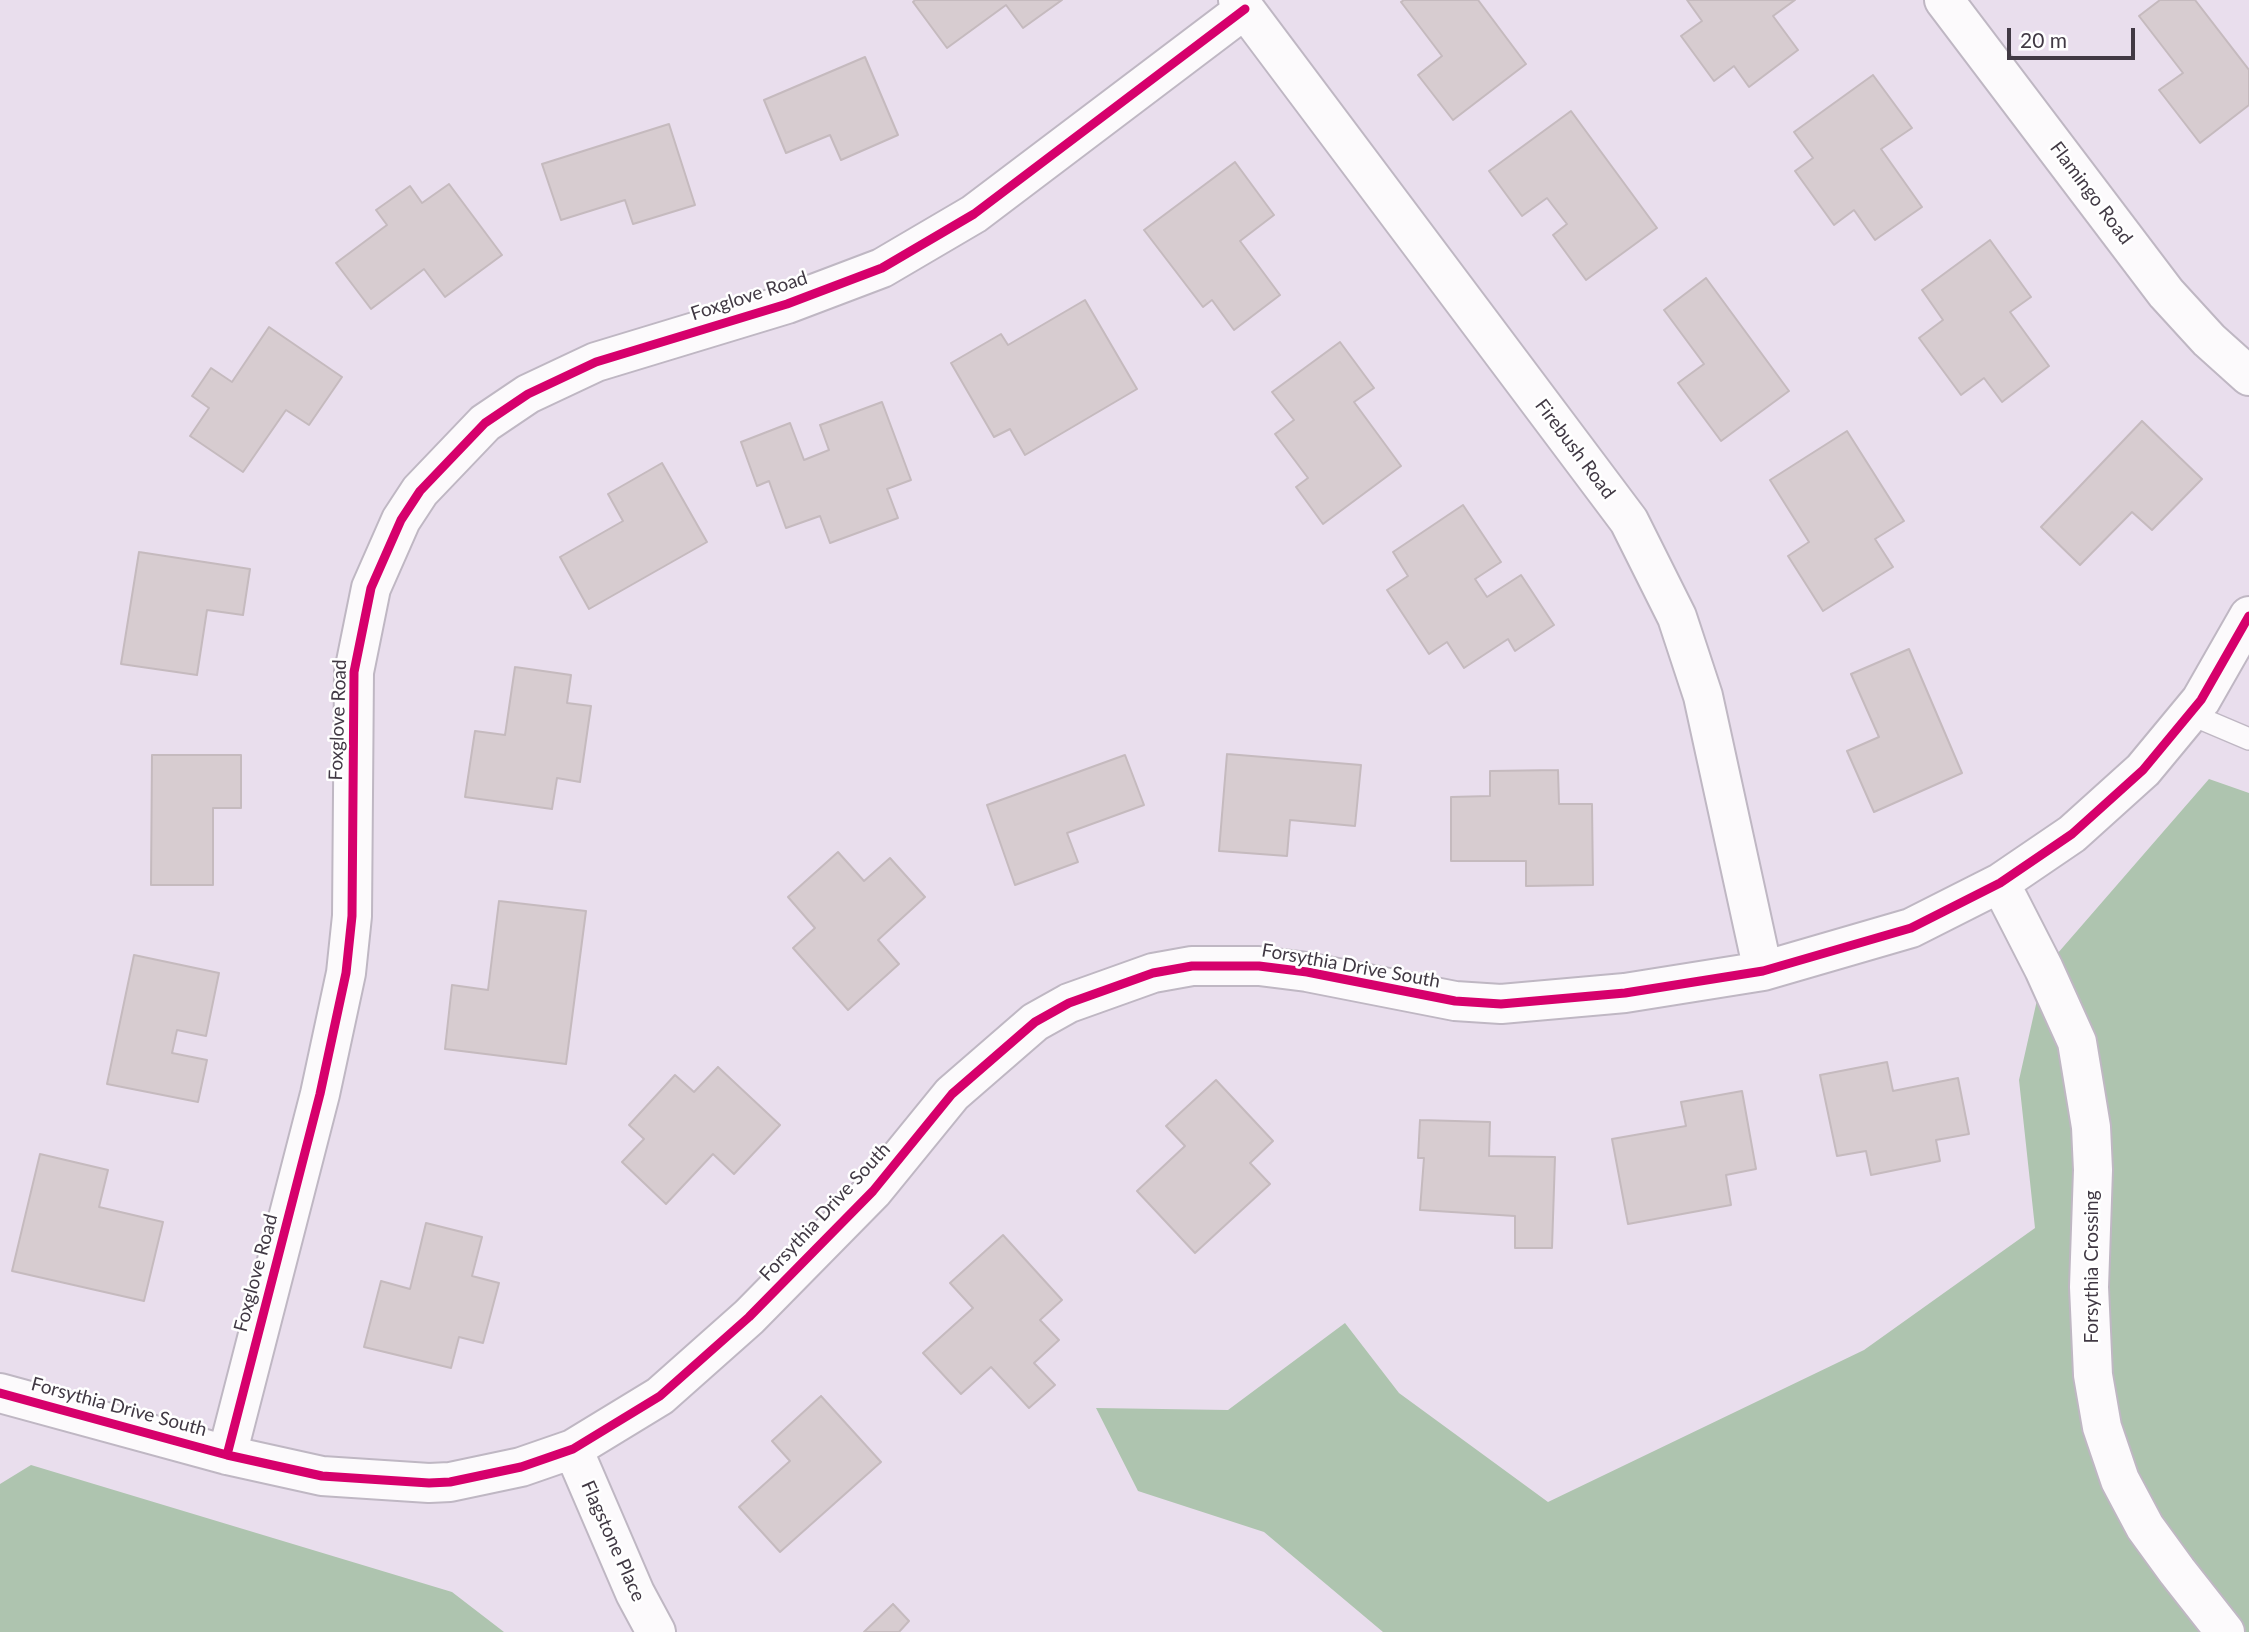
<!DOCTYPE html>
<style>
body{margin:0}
#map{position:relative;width:2249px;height:1632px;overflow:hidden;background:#e9deed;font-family:Lato,sans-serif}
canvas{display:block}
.scale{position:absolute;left:2007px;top:28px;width:128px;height:32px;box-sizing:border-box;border:4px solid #413944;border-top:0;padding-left:9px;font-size:21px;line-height:24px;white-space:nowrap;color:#413944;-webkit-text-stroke:5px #fff;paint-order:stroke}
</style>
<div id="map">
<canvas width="2249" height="1632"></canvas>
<div class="scale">20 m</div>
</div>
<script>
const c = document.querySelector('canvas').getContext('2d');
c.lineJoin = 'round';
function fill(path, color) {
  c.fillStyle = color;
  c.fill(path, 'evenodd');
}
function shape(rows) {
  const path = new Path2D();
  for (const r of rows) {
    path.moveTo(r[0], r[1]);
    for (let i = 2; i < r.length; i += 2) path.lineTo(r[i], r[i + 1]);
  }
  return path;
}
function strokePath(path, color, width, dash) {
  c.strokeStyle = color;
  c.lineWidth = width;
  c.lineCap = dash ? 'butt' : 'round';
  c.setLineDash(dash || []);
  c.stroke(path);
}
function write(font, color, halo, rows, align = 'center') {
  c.font = font + ' Lato,sans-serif';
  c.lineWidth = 5;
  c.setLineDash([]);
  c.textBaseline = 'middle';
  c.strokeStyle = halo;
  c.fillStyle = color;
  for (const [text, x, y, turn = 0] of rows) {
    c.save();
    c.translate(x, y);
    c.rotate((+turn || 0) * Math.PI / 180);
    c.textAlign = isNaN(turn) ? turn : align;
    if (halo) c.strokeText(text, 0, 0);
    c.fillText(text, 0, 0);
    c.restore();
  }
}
fill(shape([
 [2209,779,2249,793,2249,1632,1383,1632,1264,1532,1138,1491,1096,1408,1228,1410,1345,1323,1399,1393,1548,1502,1864,1350,2035,1228,2019,1080,2044,969],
 [31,1465,452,1592,504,1632,0,1632,0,1484]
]), '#aec4af');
const building = shape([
 [915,0,1062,0,1023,28,1006,5,947,48,913,2,915,0],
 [1404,0,1478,0,1526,64,1453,120,1418,75,1442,56,1401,2,1404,0],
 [1687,0,1795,0,1773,16,1798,50,1749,87,1734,66,1714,81,1681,36,1702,21,1687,0],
 [2160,0,2195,0,2249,70,2249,105,2200,143,2159,90,2183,73,2139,16,2160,0],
 [865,57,898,135,841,160,830,135,786,153,764,100,865,57],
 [1873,75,1912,128,1881,149,1922,207,1875,240,1854,210,1834,225,1795,171,1813,158,1794,132,1873,75],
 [1571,111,1657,228,1586,280,1553,235,1567,224,1547,198,1522,216,1489,171,1571,111],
 [669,124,695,205,633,224,625,200,561,220,542,164,669,124],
 [1235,162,1274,215,1240,241,1280,295,1234,330,1212,300,1203,307,1144,230,1235,162],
 [449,184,502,255,445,297,424,269,371,309,336,263,387,225,376,210,410,186,422,203,449,184],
 [1990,240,2031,297,2010,312,2049,366,2002,402,1984,378,1961,395,1919,338,1943,320,1922,290,1990,240],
 [1706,278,1789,391,1721,441,1678,383,1704,364,1664,310,1706,278],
 [1085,300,1137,389,1025,455,1010,429,994,437,951,363,1001,334,1008,345,1085,300],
 [269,327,342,377,309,425,286,410,243,472,190,436,209,408,192,396,211,368,232,382,269,327],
 [1340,342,1374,388,1354,402,1401,466,1323,524,1296,487,1308,478,1275,434,1294,420,1272,392,1340,342],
 [882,402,911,480,887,489,898,518,830,543,820,516,786,528,769,481,757,486,741,442,790,423,804,460,829,450,820,425,882,402],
 [2142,421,2202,479,2152,530,2132,512,2080,565,2041,527,2142,421],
 [1847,431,1904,521,1875,539,1893,567,1823,611,1788,556,1809,542,1770,480,1847,431],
 [662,463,707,542,589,609,560,557,623,521,608,494,662,463],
 [1463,505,1501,562,1475,579,1487,597,1521,575,1554,625,1515,651,1508,639,1464,668,1447,642,1429,654,1387,590,1408,576,1393,552,1463,505],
 [139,552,250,569,243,615,207,610,197,675,121,664,139,552],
 [1909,649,1962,773,1874,812,1847,751,1879,737,1851,674,1909,649],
 [515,667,571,675,567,703,591,706,580,782,557,778,552,809,465,797,475,731,505,735,515,667],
 [1227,754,1361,765,1355,826,1290,820,1287,856,1219,851,1227,754],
 [152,755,241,755,241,808,213,808,213,885,151,885,152,755],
 [1125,755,1144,805,1067,833,1078,862,1015,885,987,805,1125,755],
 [1558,770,1559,804,1592,804,1593,885,1526,886,1526,861,1451,861,1451,797,1490,796,1490,771,1558,770],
 [838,852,864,881,890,858,925,897,878,940,899,964,848,1010,793,948,815,928,788,897,838,852],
 [499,901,586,911,566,1064,445,1049,452,985,488,990,499,901],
 [134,955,219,973,206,1036,177,1030,172,1053,207,1060,198,1102,107,1084,134,955],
 [1887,1062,1893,1091,1958,1078,1969,1134,1936,1140,1940,1161,1871,1175,1866,1151,1837,1156,1820,1075,1887,1062],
 [718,1067,780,1125,734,1174,713,1154,666,1204,622,1162,644,1139,629,1125,675,1075,694,1092,718,1067],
 [1216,1080,1273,1141,1250,1163,1270,1184,1195,1253,1137,1191,1185,1146,1166,1126,1216,1080],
 [1742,1091,1756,1169,1726,1175,1731,1205,1628,1224,1612,1139,1686,1126,1681,1102,1742,1091],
 [1420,1120,1490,1122,1489,1156,1555,1157,1552,1248,1515,1248,1515,1216,1420,1210,1424,1158,1418,1158,1420,1120],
 [40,1154,108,1170,99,1207,163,1222,144,1301,12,1271,40,1154],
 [426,1223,482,1237,472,1276,499,1283,483,1343,459,1337,451,1368,364,1347,381,1281,410,1289,426,1223],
 [1003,1235,1062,1300,1040,1320,1059,1340,1034,1363,1055,1385,1029,1408,991,1367,961,1394,923,1353,973,1308,950,1283,1003,1235],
 [821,1396,881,1462,780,1552,739,1507,790,1461,772,1441,821,1396],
 [893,1604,909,1621,899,1632,864,1632,893,1604]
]);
fill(building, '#d7ccd0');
strokePath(building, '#c5babe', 2);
const service = shape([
 [2190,714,2249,739]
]);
const minor = shape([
 [1238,0,1629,521,1677,617,1703,696,1763,971],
 [1944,0,2166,293,2209,340,2249,376],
 [2000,883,2044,969,2077,1042,2091,1127,2093,1170,2089,1287,2093,1375,2102,1427,2120,1480,2145,1527,2177,1571,2225,1632],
 [0,1393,227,1455,322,1476,429,1483,450,1482,521,1467,573,1449,660,1396,749,1317,873,1191,952,1094,1035,1022,1069,1003,1153,973,1192,966,1259,966,1307,972,1455,1001,1501,1004,1625,993,1763,971,1911,928,2000,883,2072,834,2143,770,2201,700,2249,616],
 [573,1449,635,1593,656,1632],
 [227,1455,320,1094,346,973,352,916,354,672,371,588,401,520,420,491,485,423,528,394,596,362,787,304,882,268,974,214,1245,9]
]);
strokePath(service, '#bfb7c3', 24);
strokePath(minor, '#bfb7c3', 42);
strokePath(service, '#fcfafc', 21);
strokePath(minor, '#fcfafc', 38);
strokePath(shape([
 [0,1393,227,1455,322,1476,429,1483,450,1482,521,1467,573,1449,660,1396,749,1317,873,1191,952,1094,1035,1022,1069,1003,1153,973,1192,966,1259,966,1307,972,1455,1001,1501,1004,1625,993,1763,971,1911,928,2000,883,2072,834,2143,770,2201,700,2249,616],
 [227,1455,320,1094,346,973,352,916,354,672,371,588,401,520,420,491,485,423,528,394,596,362,787,304,882,268,974,214,1245,9]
]), '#d6006c', 9);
write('19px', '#413944', '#fff', [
 ["Flamingo Road",2091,193,53],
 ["Foxglove Road",749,296,-18],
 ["Firebush Road",1575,449,53],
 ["Foxglove Road",338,720,-88],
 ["Forsythia Drive South",1351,966,10],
 ["Forsythia Drive South",825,1212,-47],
 ["Forsythia Crossing",2092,1267,-90],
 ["Foxglove Road",256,1273,-75],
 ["Forsythia Drive South",119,1407,15],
 ["Flagstone Place",613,1541,66]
]);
</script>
